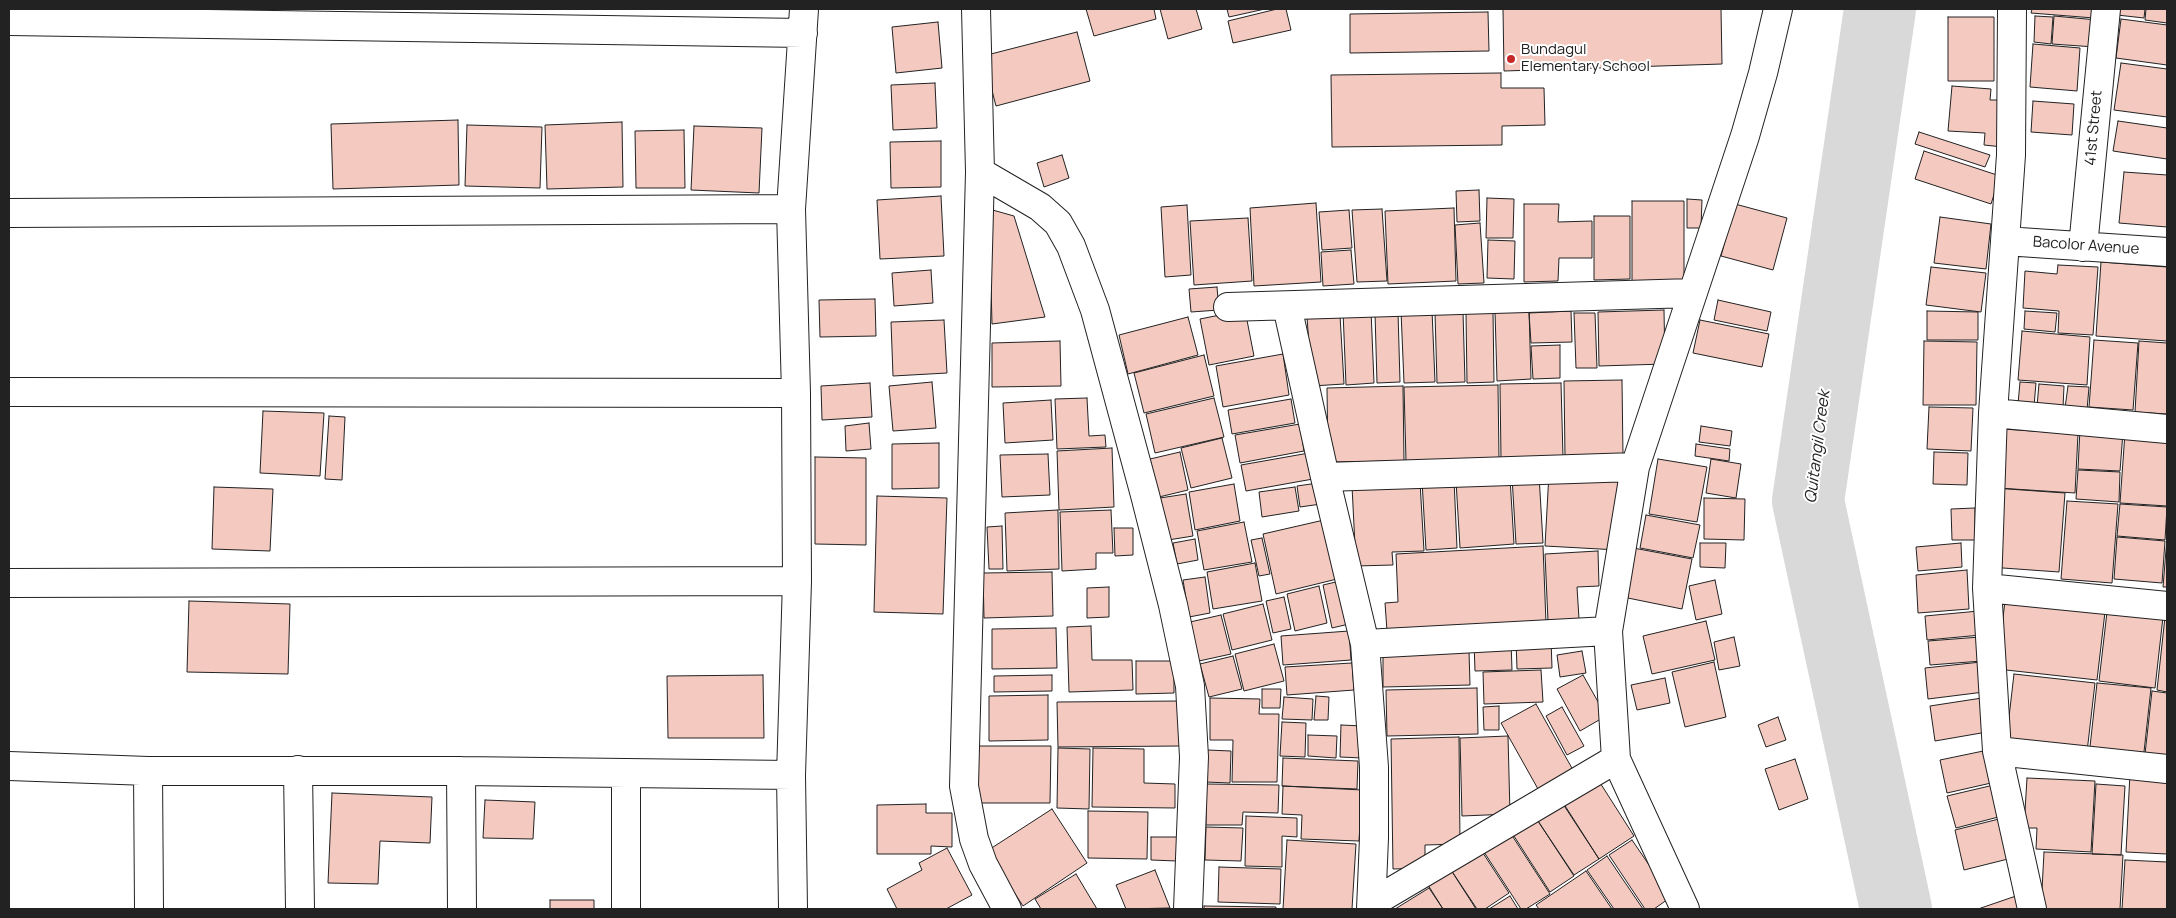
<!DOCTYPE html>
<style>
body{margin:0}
#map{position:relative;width:2176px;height:918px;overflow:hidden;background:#fff;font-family:Manrope,sans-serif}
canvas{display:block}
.frame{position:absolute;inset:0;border:10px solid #222;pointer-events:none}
</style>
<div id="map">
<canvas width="2176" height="918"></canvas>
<div class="frame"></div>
</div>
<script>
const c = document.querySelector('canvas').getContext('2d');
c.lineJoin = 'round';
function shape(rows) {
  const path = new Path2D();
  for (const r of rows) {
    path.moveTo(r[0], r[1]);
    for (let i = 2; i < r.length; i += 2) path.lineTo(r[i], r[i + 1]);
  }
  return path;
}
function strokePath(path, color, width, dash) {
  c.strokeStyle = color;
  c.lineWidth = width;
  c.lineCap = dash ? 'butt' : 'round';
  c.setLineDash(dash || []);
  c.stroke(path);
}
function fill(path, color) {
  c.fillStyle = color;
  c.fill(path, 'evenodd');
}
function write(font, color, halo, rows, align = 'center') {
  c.font = font + ' Manrope,sans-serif';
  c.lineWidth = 4;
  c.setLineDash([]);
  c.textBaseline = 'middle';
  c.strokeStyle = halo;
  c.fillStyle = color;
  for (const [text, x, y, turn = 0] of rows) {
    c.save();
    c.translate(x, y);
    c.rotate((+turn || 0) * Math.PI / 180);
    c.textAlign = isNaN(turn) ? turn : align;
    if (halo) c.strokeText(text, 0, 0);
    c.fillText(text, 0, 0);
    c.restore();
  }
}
strokePath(shape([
 [1880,9,1808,501,1896,909]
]), '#d9d9d9', 72);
const building = shape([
 [1086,9,1154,9,1156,19,1094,36,1086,9],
 [1160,9,1196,9,1202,29,1168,39,1160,9],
 [1227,9,1265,9,1229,17,1227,9],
 [1277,9,1286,9,1291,30,1233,43,1228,21,1277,9],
 [1503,9,1721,9,1722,64,1504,71,1503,9],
 [2032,9,2094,9,2094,18,2031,13,2032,9],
 [2118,9,2145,9,2144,18,2117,15,2118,9],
 [2146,9,2167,9,2167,23,2145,20,2146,9],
 [1488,12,1489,51,1350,53,1350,14,1488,12],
 [2035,16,2053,17,2051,44,2034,42,2035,16],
 [2054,16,2097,20,2095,47,2052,44,2054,16],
 [1948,17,1994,17,1994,81,1948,81,1948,17],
 [2121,19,2167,25,2167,65,2116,58,2121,19],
 [938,22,942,68,896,73,892,27,938,22],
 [1077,32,1090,81,996,106,983,56,1077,32],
 [2033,44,2080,48,2077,91,2030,87,2033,44],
 [2121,63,2167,69,2167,117,2114,110,2121,63],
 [1501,73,1501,88,1544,88,1545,125,1502,126,1502,145,1332,147,1331,75,1501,73],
 [935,83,937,128,893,130,891,85,935,83],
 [1952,86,1991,89,1990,100,2006,100,2003,147,1984,145,1985,133,1948,131,1952,86],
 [2033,101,2074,104,2072,135,2031,132,2033,101],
 [458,120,459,185,333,189,331,124,458,120],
 [2118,121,2167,128,2167,159,2113,151,2118,121],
 [622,122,623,187,547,189,545,125,622,122],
 [467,125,542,127,540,188,465,186,467,125],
 [694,126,762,128,759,193,691,190,694,126],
 [684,130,685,188,636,188,635,131,684,130],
 [1919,132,1990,155,1985,167,1915,144,1919,132],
 [941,141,941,187,891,188,890,142,941,141],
 [1924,151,2000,176,1991,204,1915,179,1924,151],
 [1062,155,1069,178,1044,187,1037,163,1062,155],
 [2124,172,2167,175,2167,227,2119,223,2124,172],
 [1479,190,1480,221,1457,222,1456,191,1479,190],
 [941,196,944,256,880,259,877,200,941,196],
 [1487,198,1514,199,1513,238,1486,238,1487,198],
 [1687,199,1702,200,1701,228,1687,228,1687,199],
 [1632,201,1684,201,1684,281,1632,281,1632,201],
 [1316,203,1321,282,1254,286,1250,208,1316,203],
 [1524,204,1559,204,1558,222,1592,221,1592,258,1559,258,1558,281,1524,282,1524,204],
 [1735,204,1787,218,1773,270,1721,256,1735,204],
 [1187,205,1191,275,1165,277,1161,207,1187,205],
 [1454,208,1456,281,1388,284,1385,211,1454,208],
 [989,209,1014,216,1045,317,992,324,989,209],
 [1382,209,1387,281,1357,282,1352,210,1382,209],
 [1349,210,1352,248,1322,250,1319,212,1349,210],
 [1594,216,1630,216,1630,279,1594,280,1594,216],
 [1940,217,1991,224,1986,269,1934,263,1940,217],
 [1248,218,1252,281,1194,285,1190,221,1248,218],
 [1480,223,1484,283,1458,284,1455,225,1480,223],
 [1488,240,1515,241,1514,279,1487,278,1488,240],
 [1351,250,1354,284,1323,286,1321,252,1351,250],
 [2101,262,2167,267,2167,341,2096,336,2101,262],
 [2058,265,2098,267,2093,335,2058,333,2059,311,2023,308,2025,271,2057,274,2058,265],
 [1931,267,1986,273,1981,312,1926,305,1931,267],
 [931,270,933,303,894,306,892,273,931,270],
 [1217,287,1219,310,1191,312,1189,289,1217,287],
 [875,299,876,336,820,337,819,300,875,299],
 [1718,300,1771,312,1767,331,1714,320,1718,300],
 [1529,309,1531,379,1497,381,1495,311,1529,309],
 [1245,310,1254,356,1209,365,1200,319,1245,310],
 [1371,310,1374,383,1346,385,1343,311,1371,310],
 [1432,310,1435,382,1404,383,1401,311,1432,310],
 [1664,310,1665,364,1599,366,1598,312,1664,310],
 [1571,311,1572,342,1531,343,1529,313,1571,311],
 [1927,311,1978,312,1978,340,1927,340,1927,311],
 [2025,311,2057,313,2055,332,2024,329,2025,311],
 [1398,312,1400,382,1377,383,1375,313,1398,312],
 [1463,312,1465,382,1437,383,1435,313,1463,312],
 [1493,312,1494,382,1467,383,1466,313,1493,312],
 [1574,313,1595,313,1597,368,1576,368,1574,313],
 [1340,315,1344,384,1312,386,1307,317,1340,315],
 [1188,317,1198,355,1128,374,1119,335,1188,317],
 [944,320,947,373,893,376,891,322,944,320],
 [1700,320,1769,334,1762,367,1693,353,1700,320],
 [2022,331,2090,337,2087,385,2018,380,2022,331],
 [2094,340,2138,343,2133,410,2089,407,2094,340],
 [1060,341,1061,386,992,387,992,343,1060,341],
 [1924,341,1977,342,1976,405,1923,405,1924,341],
 [2139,341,2167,343,2167,414,2135,412,2139,341],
 [1560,345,1560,378,1533,379,1531,346,1560,345],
 [1283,354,1289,395,1223,407,1216,366,1283,354],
 [1204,355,1214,396,1144,413,1134,373,1204,355],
 [1622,380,1623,456,1565,457,1564,381,1622,380],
 [932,382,936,428,893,431,889,386,932,382],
 [2020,382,2036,383,2034,406,2018,404,2020,382],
 [870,383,872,417,822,420,821,386,870,383],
 [1561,383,1563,457,1501,459,1500,384,1561,383],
 [2039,384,2064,386,2063,408,2037,406,2039,384],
 [1498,385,1499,459,1406,461,1404,387,1498,385],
 [1403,386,1404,461,1328,462,1327,388,1403,386],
 [2068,386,2089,387,2087,410,2065,408,2068,386],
 [1087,398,1089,436,1105,435,1106,447,1057,449,1055,399,1087,398],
 [1214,398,1224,437,1155,453,1146,414,1214,398],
 [1291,399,1295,423,1232,434,1228,410,1291,399],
 [1051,400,1053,440,1005,443,1003,403,1051,400],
 [1929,407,1973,408,1971,451,1927,449,1929,407],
 [263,411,324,413,320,476,260,473,263,411],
 [329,416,345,417,342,480,325,479,329,416],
 [869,423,871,449,846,451,845,426,869,423],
 [1300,424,1304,451,1240,463,1235,435,1300,424],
 [1701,426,1732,431,1730,446,1699,442,1701,426],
 [2002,429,2078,434,2075,493,1998,488,2002,429],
 [2080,429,2123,432,2120,471,2078,469,2080,429],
 [2125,433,2167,436,2167,506,2120,503,2125,433],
 [1222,438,1232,478,1191,488,1181,448,1222,438],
 [939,443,939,488,892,489,892,444,939,443],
 [1696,444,1730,449,1729,461,1695,456,1696,444],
 [1112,448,1114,507,1059,510,1057,451,1112,448],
 [1180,452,1188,490,1159,497,1150,459,1180,452],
 [1934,452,1968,453,1967,485,1933,484,1934,452],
 [1309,453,1313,479,1246,491,1241,465,1309,453],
 [1048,454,1050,495,1002,497,1000,455,1048,454],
 [815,457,866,458,866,545,815,544,815,457],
 [1658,459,1707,467,1697,522,1649,514,1658,459],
 [1711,459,1741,464,1736,498,1706,493,1711,459],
 [2078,470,2120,472,2119,502,2076,499,2078,470],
 [1549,473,1622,477,1618,550,1545,546,1549,473],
 [1539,475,1543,543,1516,544,1512,477,1539,475],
 [1510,478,1514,544,1460,548,1456,481,1510,478],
 [1454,479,1457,548,1426,550,1422,481,1454,479],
 [1420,482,1424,551,1392,552,1393,565,1356,566,1352,486,1420,482],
 [1318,483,1321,504,1300,507,1297,486,1318,483],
 [1234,484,1240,521,1195,530,1189,492,1234,484],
 [214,487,273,489,270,551,212,549,214,487],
 [1295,487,1299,511,1262,517,1259,492,1295,487],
 [1994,488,2065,493,2059,572,1989,567,1994,488],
 [1186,494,1193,536,1168,540,1160,498,1186,494],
 [877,496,947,498,943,614,874,612,877,496],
 [1704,498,1745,499,1744,540,1704,539,1704,498],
 [2067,501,2118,504,2112,583,2061,579,2067,501],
 [2120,504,2167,507,2165,540,2117,536,2120,504],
 [1975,508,1975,540,1952,540,1951,509,1975,508],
 [1058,510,1059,569,1007,571,1005,513,1058,510],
 [1111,510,1113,553,1096,553,1096,569,1062,571,1060,512,1111,510],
 [1646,515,1700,525,1693,558,1640,548,1646,515],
 [1324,520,1337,579,1276,594,1263,534,1324,520],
 [1244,522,1252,562,1204,570,1197,531,1244,522],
 [1002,526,1003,569,989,569,987,527,1002,526],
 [1114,528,1133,528,1133,555,1115,556,1114,528],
 [2117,537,2165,541,2162,583,2114,579,2117,537],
 [1262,538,1270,574,1259,576,1251,540,1262,538],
 [2167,538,2167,587,2163,587,2167,538],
 [1195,539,1198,560,1177,564,1173,543,1195,539],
 [1700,543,1726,543,1725,568,1700,567,1700,543],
 [1961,543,1962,567,1918,571,1916,547,1961,543],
 [1543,546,1546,623,1387,631,1385,603,1398,602,1396,554,1543,546],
 [1628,547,1692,559,1682,609,1618,596,1628,547],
 [1598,551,1599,586,1577,587,1579,619,1548,621,1545,554,1598,551],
 [1255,563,1262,601,1213,609,1207,572,1255,563],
 [1967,570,1969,609,1918,613,1916,575,1967,570],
 [1052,572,1053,616,984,618,983,573,1052,572],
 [1205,577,1210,613,1189,617,1183,580,1205,577],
 [1715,580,1722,614,1696,620,1689,586,1715,580],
 [1340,581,1349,624,1332,628,1323,585,1340,581],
 [1319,586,1327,623,1295,631,1287,594,1319,586],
 [1109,587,1109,617,1087,618,1087,588,1109,587],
 [1284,597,1291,629,1273,633,1266,601,1284,597],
 [189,601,290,604,288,674,187,672,189,601],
 [2005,601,2105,612,2097,680,1997,669,2005,601],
 [1263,604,1272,640,1232,650,1223,614,1263,604],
 [1979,611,1981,635,1927,640,1925,616,1979,611],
 [2107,612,2163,617,2155,688,2099,681,2107,612],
 [1221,615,1231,654,1199,661,1190,622,1221,615],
 [2165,617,2167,618,2167,692,2157,690,2165,617],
 [1706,621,1715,660,1652,674,1643,636,1706,621],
 [1091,626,1092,660,1132,660,1133,690,1069,692,1067,627,1091,626],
 [1056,628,1057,668,992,669,992,629,1056,628],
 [1349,631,1351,660,1283,665,1281,636,1349,631],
 [1734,637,1740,666,1719,670,1714,642,1734,637],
 [1980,637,1982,661,1930,665,1928,641,1980,637],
 [1551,639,1552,668,1517,669,1516,640,1551,639],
 [1511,641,1512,670,1475,671,1474,642,1511,641],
 [1274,644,1284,681,1244,691,1235,654,1274,644],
 [1469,651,1470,685,1383,687,1383,653,1469,651],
 [1582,651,1586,673,1560,677,1557,655,1582,651],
 [1233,656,1242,689,1209,697,1200,664,1233,656],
 [1136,661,1174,661,1174,693,1136,694,1136,661],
 [1714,662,1726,717,1685,727,1672,672,1714,662],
 [1981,662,1984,692,1928,699,1925,668,1981,662],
 [1352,663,1354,690,1287,695,1285,667,1352,663],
 [1541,670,1543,702,1484,704,1483,672,1541,670],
 [2014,674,2095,683,2087,752,2006,743,2014,674],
 [763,675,764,738,668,738,667,676,763,675],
 [1052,675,1052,691,994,692,994,676,1052,675],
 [1583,675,1606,716,1580,731,1557,689,1583,675],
 [1665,678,1670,703,1637,710,1631,685,1665,678],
 [2097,683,2151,688,2143,761,2089,756,2097,683],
 [1477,688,1478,734,1387,736,1386,690,1477,688],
 [1262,689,1281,689,1280,708,1262,708,1262,689],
 [2152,691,2167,693,2167,765,2144,763,2152,691],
 [1048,695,1048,740,989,741,989,696,1048,695],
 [1316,696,1329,697,1328,720,1314,720,1316,696],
 [1284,697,1313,699,1312,720,1282,719,1284,697],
 [1210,698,1260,699,1259,714,1279,714,1277,782,1232,782,1233,740,1210,740,1210,698],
 [1982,698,1987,732,1935,741,1930,706,1982,698],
 [1180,701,1180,746,1058,747,1057,702,1180,701],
 [1536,704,1573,770,1538,789,1501,723,1536,704],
 [1499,706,1499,730,1484,730,1483,707,1499,706],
 [1562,707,1584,746,1567,755,1546,716,1562,707],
 [1778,717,1786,740,1766,747,1758,725,1778,717],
 [1282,722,1306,723,1305,757,1280,756,1282,722],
 [1341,725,1363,726,1362,758,1340,757,1341,725],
 [1308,735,1337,736,1336,758,1308,756,1308,735],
 [1508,736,1510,814,1462,816,1460,738,1508,736],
 [1459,737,1460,844,1425,845,1425,868,1393,869,1391,739,1459,737],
 [974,746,1051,746,1050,803,974,803,974,746],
 [1058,748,1090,749,1089,809,1057,808,1058,748],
 [1093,748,1144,749,1144,783,1175,784,1175,808,1092,807,1093,748],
 [1993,749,2000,781,1947,793,1940,760,1993,749],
 [1207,750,1231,751,1230,783,1206,782,1207,750],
 [1283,758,1358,761,1357,789,1282,786,1283,758],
 [1795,759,1808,799,1779,810,1765,769,1795,759],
 [2130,773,2167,775,2167,854,2126,852,2130,773],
 [1597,778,1634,836,1599,859,1562,801,1597,778],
 [2027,778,2095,781,2091,852,2036,849,2037,828,2024,828,2027,778],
 [1206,784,1279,785,1278,813,1243,812,1242,825,1206,825,1206,784],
 [1998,784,2006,815,1956,828,1947,796,1998,784],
 [2096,784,2125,786,2121,855,2092,854,2096,784],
 [1283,786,1362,790,1359,841,1301,839,1302,815,1282,814,1283,786],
 [332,793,432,797,430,843,380,841,378,884,328,883,332,793],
 [485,800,535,802,533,839,483,838,485,800],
 [1561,801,1599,859,1574,875,1536,818,1561,801],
 [926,804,926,813,952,813,952,847,931,846,931,854,877,854,877,805,926,804],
 [1052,809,1087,863,1023,906,987,851,1052,809],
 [1088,811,1148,812,1147,859,1088,858,1088,811],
 [1246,816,1297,818,1297,837,1282,836,1282,867,1245,866,1246,816],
 [1536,818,1574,876,1550,892,1512,833,1536,818],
 [1999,819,2008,859,1964,870,1955,830,1999,819],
 [1206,827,1243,828,1241,861,1205,860,1206,827],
 [1511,834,1550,894,1526,909,1521,909,1484,852,1511,834],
 [1151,837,1177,837,1177,861,1151,860,1151,837],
 [1287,840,1356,844,1352,909,1283,909,1287,840],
 [1632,840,1671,897,1654,909,1645,909,1609,855,1632,840],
 [947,848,972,895,946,909,897,909,887,889,922,870,919,863,947,848],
 [1481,850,1509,893,1485,909,1477,909,1451,870,1481,850],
 [2044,852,2123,855,2120,909,2041,909,2044,852],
 [1607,856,1643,909,1614,909,1587,870,1607,856],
 [2125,860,2167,862,2167,909,2122,909,2125,860],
 [1219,867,1281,869,1280,904,1218,902,1219,867],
 [1155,870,1170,908,1126,909,1116,885,1155,870],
 [1451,870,1476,909,1443,909,1428,885,1451,870],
 [1586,871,1612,909,1539,909,1536,905,1586,871],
 [1076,874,1097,909,1041,909,1035,899,1076,874],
 [1429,888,1443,909,1395,909,1429,888],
 [1510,896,1518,909,1489,909,1510,896],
 [2016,896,2020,909,1978,909,2016,896],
 [550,900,594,900,594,909,550,909,550,900],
 [1204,906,1276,907,1276,909,1204,909,1204,906]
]);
fill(building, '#f3c9c0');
strokePath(building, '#222', 1);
const minor = shape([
 [976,9,980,172,964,786,974,839,983,864,1007,909],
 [2012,9,2011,155,1993,413,1987,588,1997,751,2032,909],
 [9,21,803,33],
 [980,172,1040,207,1058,223,1071,246,1095,310,1145,495,1173,605,1190,686,1194,757,1188,909],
 [9,213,791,209],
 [2005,241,2167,252],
 [2083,247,2106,9],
 [1287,306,1325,477,1365,644,1374,767,1374,838,1371,909],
 [1228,307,1692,293],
 [9,392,796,393],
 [1993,413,2167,429],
 [1325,477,1635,467],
 [9,583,797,581],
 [1987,588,2167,606],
 [1365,644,1608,631],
 [1997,751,2167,769],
 [9,766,148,771,461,771,791,775],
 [298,770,300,909],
 [148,771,149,909],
 [461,771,462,909],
 [626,774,626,909],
 [1372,903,1616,759],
 [793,909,791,775,797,581,796,393,791,209,804,9],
 [1685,909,1616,759,1608,631,1635,467,1745,136,1763,73,1778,9]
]);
strokePath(minor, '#222', 30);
strokePath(minor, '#fff', 28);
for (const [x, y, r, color] of [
 [1511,59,5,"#c62828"]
]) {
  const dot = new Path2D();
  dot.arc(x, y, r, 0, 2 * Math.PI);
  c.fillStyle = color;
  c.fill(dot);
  strokePath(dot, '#fff', 2);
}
write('15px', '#222', '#fff', [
 ["Bundagul",1521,50],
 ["Elementary School",1521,67]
], 'left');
write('15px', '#222', '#fff', [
 ["41st Street",2094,128,-85],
 ["Bacolor Avenue",2086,246,4]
]);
write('italic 16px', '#222', '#fff', [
 ["Quitangil Creek",1818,447,-83]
]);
</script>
